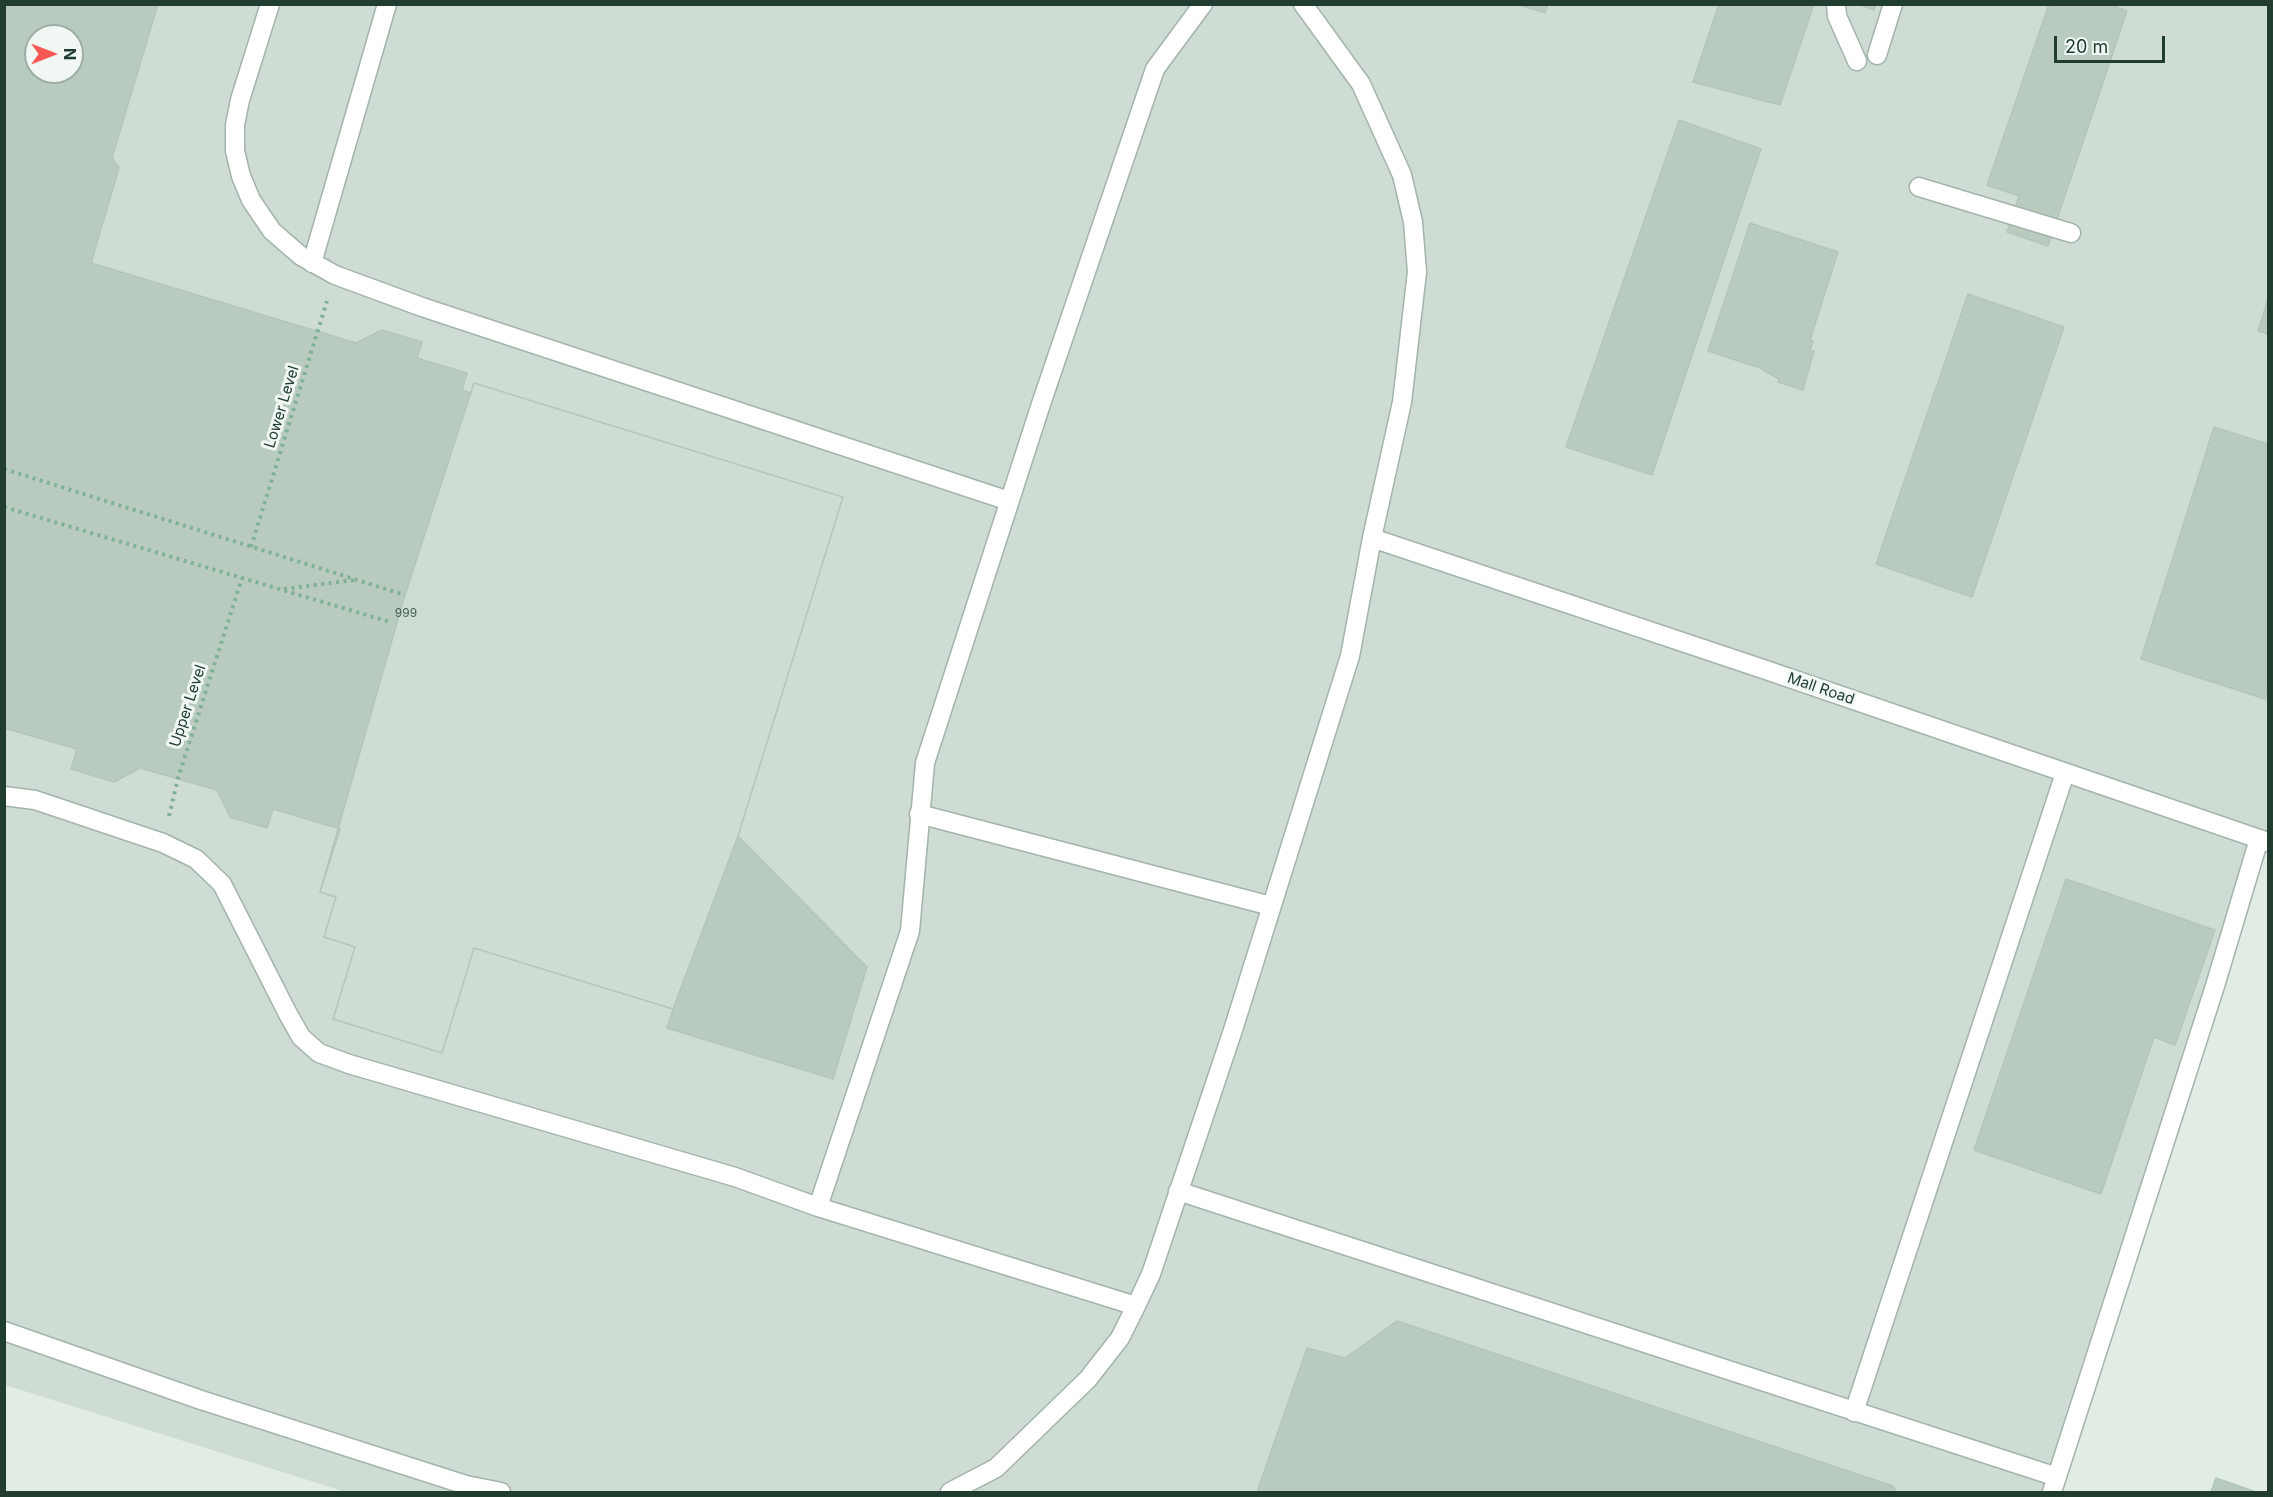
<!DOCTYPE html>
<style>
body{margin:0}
#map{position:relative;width:2273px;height:1497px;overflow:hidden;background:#e1ece4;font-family:Inter,sans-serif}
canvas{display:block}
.frame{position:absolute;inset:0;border:6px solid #203d2f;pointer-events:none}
.north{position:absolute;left:24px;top:24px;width:60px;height:60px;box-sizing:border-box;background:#f1f8f3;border:2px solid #9dada5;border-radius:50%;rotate:90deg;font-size:16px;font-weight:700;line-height:24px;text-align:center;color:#203d2f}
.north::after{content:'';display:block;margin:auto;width:21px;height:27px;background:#f85753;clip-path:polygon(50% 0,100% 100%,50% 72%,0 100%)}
.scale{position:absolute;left:2054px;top:36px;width:111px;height:27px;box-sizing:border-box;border:3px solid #203d2f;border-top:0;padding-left:8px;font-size:18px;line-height:21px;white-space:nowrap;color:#203d2f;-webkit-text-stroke:4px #f1f8f3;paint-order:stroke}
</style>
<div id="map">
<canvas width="2273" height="1497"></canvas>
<div class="frame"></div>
<div class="north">N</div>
<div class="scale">20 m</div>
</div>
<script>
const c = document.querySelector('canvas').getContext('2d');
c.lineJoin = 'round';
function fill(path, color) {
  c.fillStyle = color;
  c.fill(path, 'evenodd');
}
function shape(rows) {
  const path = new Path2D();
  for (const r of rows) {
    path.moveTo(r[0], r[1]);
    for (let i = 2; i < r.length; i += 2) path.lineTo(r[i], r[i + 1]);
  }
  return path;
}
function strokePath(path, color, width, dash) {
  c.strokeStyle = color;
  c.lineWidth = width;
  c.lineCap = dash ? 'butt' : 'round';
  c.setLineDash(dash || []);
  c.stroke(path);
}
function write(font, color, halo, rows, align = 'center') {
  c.font = font + ' Inter,sans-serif';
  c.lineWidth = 6;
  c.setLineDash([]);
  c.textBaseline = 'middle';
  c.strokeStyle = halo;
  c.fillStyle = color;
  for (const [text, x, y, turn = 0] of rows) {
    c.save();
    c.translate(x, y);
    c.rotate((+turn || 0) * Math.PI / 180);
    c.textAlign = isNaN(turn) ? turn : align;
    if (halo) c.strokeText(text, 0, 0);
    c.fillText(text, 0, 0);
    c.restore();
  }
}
fill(shape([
 [5,5,2268,5,2268,840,2059,1492,346,1492,5,1385],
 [36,36,72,36,72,72,36,72]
]), '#cfdcd3');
const building = shape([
 [4,4,158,4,112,158,119,168,91,263,356,343,382,330,422,342,417,358,467,373,462,390,471,393,474,383,843,497,738,836,867,967,833,1079,667,1028,673,1009,474,948,442,1053,333,1019,355,947,324,937,336,897,320,892,340,829,273,809,267,828,230,817,217,790,140,768,114,782,71,769,77,749,4,728,4,4],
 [36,36,72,36,72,72,36,72,36,36],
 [1517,4,1548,4,1545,13,1517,4],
 [1719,4,1814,4,1780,105,1693,82,1719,4],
 [1858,4,1876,4,1874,10,1858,4],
 [2049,4,2109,4,2127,11,2048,246,2007,232,2019,196,1987,185,2049,4],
 [1679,120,1761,149,1652,475,1566,447,1679,120],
 [1750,223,1838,252,1810,340,1813,341,1810,351,1814,351,1803,390,1778,382,1779,379,1760,368,1708,351,1750,223],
 [1968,294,2064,327,1972,597,1876,564,1968,294],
 [2268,299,2268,334,2258,331,2268,299],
 [474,383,843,497,738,836,673,1009,474,948,442,1053,333,1019,355,947,324,937,336,897,320,892,405,595,474,383],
 [2214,427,2268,444,2268,688,2265,699,2141,659,2214,427],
 [2066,879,2215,930,2175,1045,2154,1037,2101,1194,1974,1150,2066,879],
 [1397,1321,1893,1486,1896,1492,1257,1492,1307,1348,1345,1358,1397,1321],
 [2216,1478,2256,1492,2211,1492,2216,1478]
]);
fill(building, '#b9cabf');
strokePath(building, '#b3c6ba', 1.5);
const service = shape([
 [270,4,240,100,235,125,235,151,241,176,251,200,272,231,301,256,335,275,422,307,1009,501],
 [1836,4,1837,16,1857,61],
 [1877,55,1893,4],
 [1919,187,2071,233],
 [312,263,387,4],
 [4,796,35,800,163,843,196,859,222,884,288,1014,301,1037,319,1053,349,1064,735,1177,818,1207,1136,1306],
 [919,814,1271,906],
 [1178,1191,2057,1477],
 [818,1207,910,931,925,763,946,698,1041,404,1155,69,1203,4],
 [4,1331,201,1400,466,1485,501,1492],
 [1854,1412,2065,773],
 [950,1492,996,1468,1088,1379,1120,1338,1136,1306,1151,1274,1233,1030,1350,656,1372,538,1402,402,1417,272,1413,222,1402,175,1361,84,1303,4],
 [2052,1492,2215,986,2259,839]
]);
const minor = shape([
 [1372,538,1766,670,2268,842]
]);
strokePath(service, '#a3b4aa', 21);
strokePath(minor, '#a3b4aa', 21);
strokePath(shape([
 [4,469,405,595],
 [4,507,390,622],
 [251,547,327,301],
 [284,589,354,580],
 [169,816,178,778,242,578]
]), '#80b196', 4, [3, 4.5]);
strokePath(service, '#fff', 18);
strokePath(minor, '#fff', 18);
write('12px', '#466053', null, [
 ["999",406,613]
]);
write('15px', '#203d2f', '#f1f8f3', [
 ["Lower Level",282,407,-73],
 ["Mall Road",1821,689,19],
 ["Upper Level",188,706,-72]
]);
</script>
